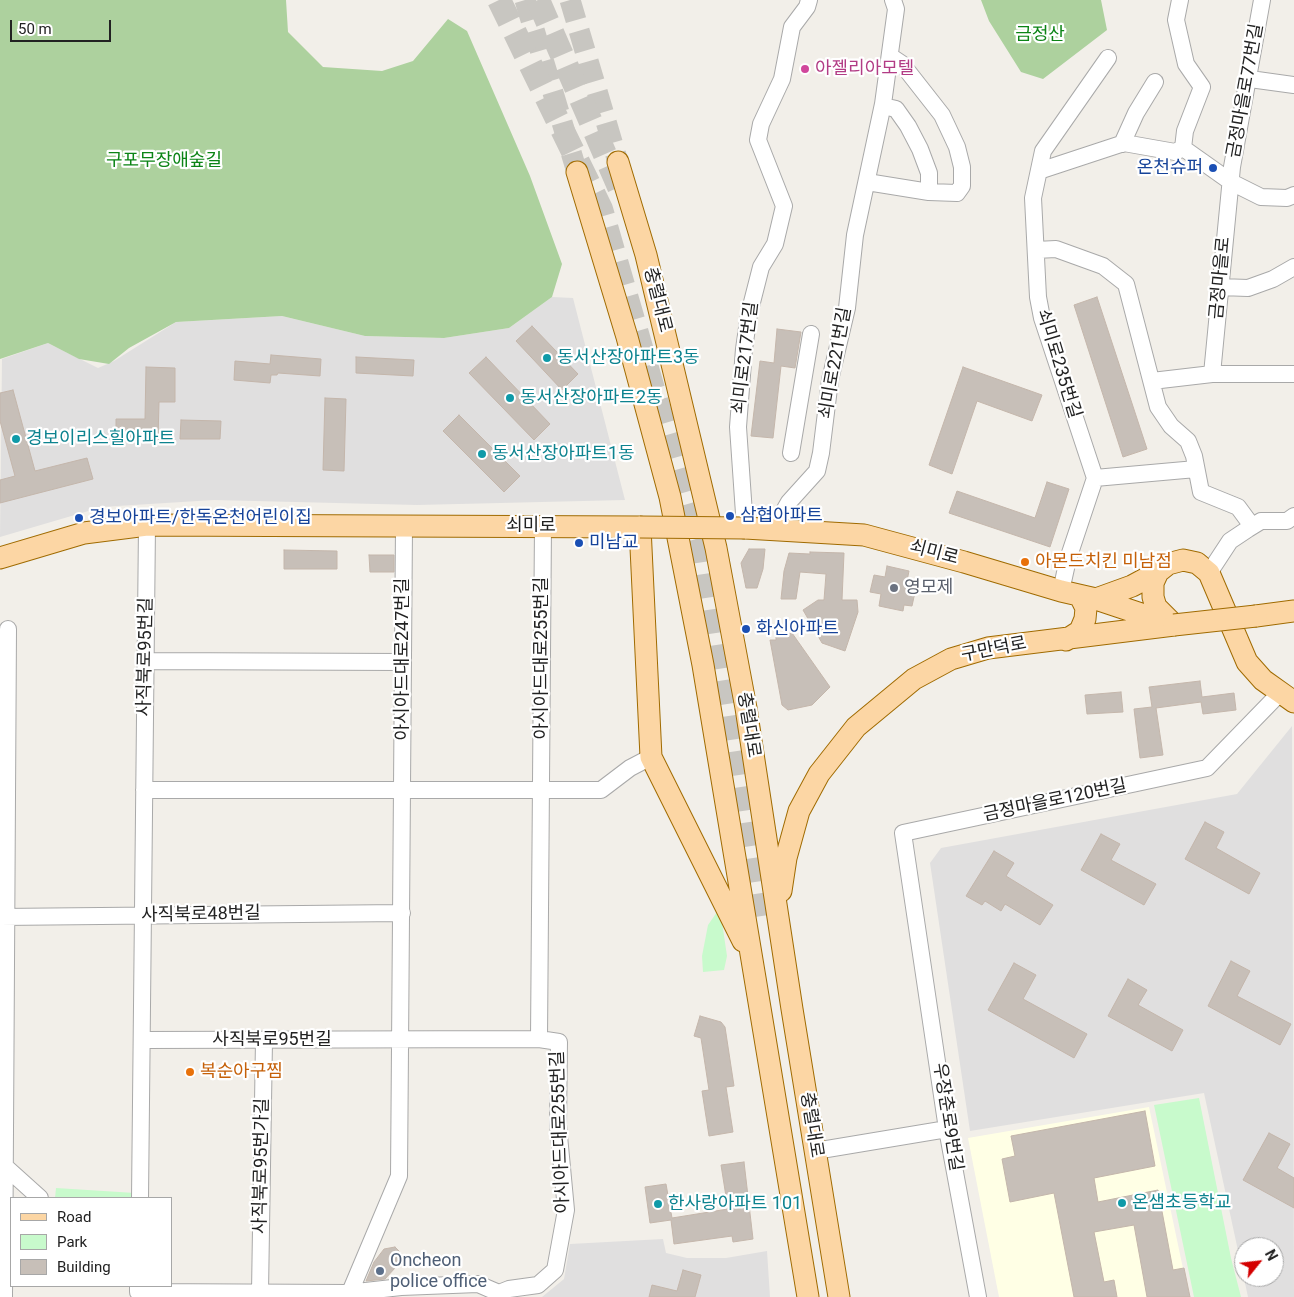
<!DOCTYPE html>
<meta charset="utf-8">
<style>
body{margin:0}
#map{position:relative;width:1294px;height:1297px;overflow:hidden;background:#f2efe9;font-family:Roboto,sans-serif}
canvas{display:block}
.legend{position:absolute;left:10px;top:1197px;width:162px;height:90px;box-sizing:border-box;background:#fff;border:1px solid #a7a7a7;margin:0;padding:6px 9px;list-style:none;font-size:15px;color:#222}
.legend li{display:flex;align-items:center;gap:10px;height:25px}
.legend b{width:25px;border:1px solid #a7a7a7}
.north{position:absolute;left:1234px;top:1237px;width:50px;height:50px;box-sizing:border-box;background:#fff;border:1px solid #a7a7a7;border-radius:50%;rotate:61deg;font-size:14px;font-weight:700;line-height:20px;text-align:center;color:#222}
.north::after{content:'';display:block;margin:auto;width:18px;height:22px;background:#d40000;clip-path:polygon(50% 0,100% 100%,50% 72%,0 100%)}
.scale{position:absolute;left:10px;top:20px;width:101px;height:22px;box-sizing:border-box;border:2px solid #222;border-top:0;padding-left:6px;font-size:15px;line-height:18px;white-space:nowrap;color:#222;-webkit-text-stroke:4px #fff;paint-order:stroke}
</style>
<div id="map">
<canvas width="1294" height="1297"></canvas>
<ul class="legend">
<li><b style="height:6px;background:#fcd6a4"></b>Road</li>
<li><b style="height:14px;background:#c8facc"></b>Park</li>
<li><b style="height:14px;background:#c7bfb8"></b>Building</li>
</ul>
<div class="north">N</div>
<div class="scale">50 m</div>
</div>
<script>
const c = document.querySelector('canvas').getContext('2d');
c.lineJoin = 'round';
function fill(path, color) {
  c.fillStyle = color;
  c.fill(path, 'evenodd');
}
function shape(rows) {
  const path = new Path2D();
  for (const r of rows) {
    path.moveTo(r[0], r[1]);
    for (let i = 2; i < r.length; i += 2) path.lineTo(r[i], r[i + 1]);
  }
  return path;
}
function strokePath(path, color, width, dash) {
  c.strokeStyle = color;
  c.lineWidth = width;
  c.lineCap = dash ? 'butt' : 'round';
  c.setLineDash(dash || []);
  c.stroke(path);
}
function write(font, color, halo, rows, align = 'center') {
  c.font = font + ' Roboto,"Noto Sans KR",sans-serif';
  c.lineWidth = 4.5;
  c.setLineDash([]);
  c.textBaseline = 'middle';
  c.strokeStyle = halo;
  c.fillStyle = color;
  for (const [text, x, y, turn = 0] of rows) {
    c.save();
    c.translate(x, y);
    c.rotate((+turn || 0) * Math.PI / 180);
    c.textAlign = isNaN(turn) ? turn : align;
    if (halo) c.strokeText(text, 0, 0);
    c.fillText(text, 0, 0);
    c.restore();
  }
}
fill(shape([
 [552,297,573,298,625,500,417,505,214,500,102,507,0,537,2,359,48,343,98,368,114,361,176,322,282,316,365,336,444,338,509,328],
 [1292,726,1294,1297,1248,1297,1204,1093,970,1131,930,863,941,848,1237,794],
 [1244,1247,1274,1247,1274,1277,1244,1277],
 [663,1239,666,1253,687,1258,726,1258,767,1251,770,1297,542,1297,564,1279,570,1244]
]), '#e0dfdf');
fill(shape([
 [1149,1107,1189,1297,999,1297,968,1138]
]), '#ffffe5');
fill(shape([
 [0,0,286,0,288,32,323,67,382,71,413,61,448,19,467,31,530,176,562,264,552,297,509,328,444,338,365,336,282,316,176,322,129,348,109,364,79,359,48,343,0,359],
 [981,0,1101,0,1107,30,1043,79,1021,72,989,21]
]), '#add19e');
fill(shape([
 [717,912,722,922,727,956,724,970,703,972,702,956,708,925],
 [1199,1098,1231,1258,1241,1297,1194,1297,1154,1105],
 [56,1188,135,1193,135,1198,55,1198]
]), '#c8facc');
const building = shape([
 [1097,297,1147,449,1123,457,1074,305,1097,297],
 [532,326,578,374,562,390,516,341,532,326],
 [777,329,801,332,795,368,781,366,773,438,751,436,760,361,774,363,777,329],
 [271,355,321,359,320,376,278,373,277,375,271,375,270,383,234,380,235,361,270,364,271,355],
 [356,357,414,360,413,376,356,373,356,357],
 [486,357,550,424,534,440,469,373,486,357],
 [146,367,175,368,175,402,159,402,158,440,116,439,116,419,145,419,146,367],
 [963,367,1042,395,1032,421,977,401,952,474,929,465,963,367],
 [13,390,35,471,87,458,93,479,0,503,0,480,15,476,0,421,0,393,13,390],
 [325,398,346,399,344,471,323,470,325,398],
 [459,415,520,476,504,492,443,431,459,415],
 [181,420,221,421,220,439,180,439,181,420],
 [1047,482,1069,489,1050,547,949,513,957,491,1035,518,1047,482],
 [749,549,765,549,763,569,757,588,746,588,741,563,749,549],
 [284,550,337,551,337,569,284,569,284,550],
 [810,552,844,553,842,600,857,600,858,612,845,651,822,643,803,610,818,600,824,600,826,574,800,572,796,599,781,599,784,571,789,553,810,554,810,552],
 [369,555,394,555,394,572,370,572,369,555],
 [887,566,909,571,907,581,917,583,912,606,904,605,903,611,879,606,881,594,870,592,874,575,885,577,887,566],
 [792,633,830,687,812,705,788,710,782,705,770,640,776,640,776,636,792,633],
 [1200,681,1202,697,1234,693,1236,710,1203,714,1201,702,1156,708,1163,755,1140,758,1134,709,1152,707,1149,687,1200,681],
 [1121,692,1123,712,1087,714,1085,695,1121,692],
 [1205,822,1224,832,1216,848,1260,873,1249,894,1185,859,1205,822],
 [1101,834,1120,844,1111,860,1156,884,1144,905,1081,870,1101,834],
 [994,851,1014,863,1006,876,1053,905,1040,925,1005,904,1001,911,985,901,982,905,966,896,994,851],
 [1231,961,1250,971,1237,996,1291,1024,1280,1045,1208,1006,1231,961],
 [1014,963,1036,975,1023,999,1087,1034,1074,1058,988,1010,1014,963],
 [1128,979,1147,990,1138,1005,1183,1030,1172,1051,1108,1016,1128,979],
 [700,1016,721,1022,725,1027,734,1086,726,1087,733,1132,709,1136,702,1091,709,1090,701,1038,694,1036,700,1016],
 [1145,1111,1155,1166,1094,1178,1098,1202,1158,1190,1173,1270,1184,1268,1190,1297,1147,1297,1134,1225,1094,1232,1104,1282,1114,1280,1117,1297,1074,1297,1054,1193,1010,1202,1002,1159,1015,1156,1011,1136,1145,1111],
 [1269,1133,1290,1144,1277,1168,1294,1178,1294,1208,1243,1180,1269,1133],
 [744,1162,753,1239,733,1242,732,1236,674,1244,671,1220,650,1223,645,1187,666,1184,672,1218,728,1209,721,1165,744,1162],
 [395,1247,405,1257,385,1279,366,1281,374,1262,384,1249,395,1247],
 [683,1270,701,1275,695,1297,649,1297,652,1285,677,1291,683,1270]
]);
fill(building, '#c7bfb8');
strokePath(building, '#c4b6ab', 1);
strokePath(shape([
 [525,0,577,172],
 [570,0,618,162]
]), '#c8c6c1', 21, [21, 11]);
strokePath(shape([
 [499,0,601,209,701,555,755,917],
 [538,0,620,189]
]), '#c8c6c1', 24, [24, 12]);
const minor = shape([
 [1180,0,1176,20,1186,64,1202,87,1185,131,1183,148,1231,182,1261,197,1287,198,1294,195],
 [1250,79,1294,85],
 [883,106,896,109,908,126,920,149,929,173,929,192],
 [1122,144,1136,113,1155,82],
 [1039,171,1124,143,1175,152,1183,148],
 [867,182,929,192,957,193,962,186,962,167,957,147,942,115,902,64,890,56],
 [1036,250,1056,249,1103,266,1126,284,1158,407,1171,426,1188,441,1194,456,1201,492,1238,507,1252,526],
 [1220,287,1248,288,1273,279,1294,267],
 [1212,374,1232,167,1262,0],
 [1152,381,1212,374,1294,374],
 [791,453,811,334],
 [1095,478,1196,469],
 [745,528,738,427,744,349,749,314,761,267,775,244,784,206,758,140,761,124,782,79,792,27,807,7,809,0],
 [773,530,789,502,817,471,821,453,830,380,847,308,855,235,883,104,896,9,893,0],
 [1209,573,1230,541,1248,529,1261,521,1287,521,1294,516],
 [1061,591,1068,559,1095,478,1042,318,1038,297,1033,198,1043,151,1108,58],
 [146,661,403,662],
 [144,790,601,790,630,768,651,757],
 [0,917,402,913],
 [539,1039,543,525],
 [142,1040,539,1039,559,1042,558,1125,566,1210,555,1270,538,1285,509,1289,499,1293,496,1297],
 [815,1151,947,1129],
 [0,1162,40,1198],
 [140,1198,147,525],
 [138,1286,138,1292,348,1293,401,1287,478,1284,499,1293],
 [260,1292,264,1040],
 [4,1297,8,629],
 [348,1297,399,1176,404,527],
 [978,1297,947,1129,903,833,1207,768,1279,694]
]);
const major = shape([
 [618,162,646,255,716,548,746,708,792,1009,839,1297],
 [577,172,627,337,670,497,703,665,808,1297],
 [745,528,864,535,964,562,1061,591,1096,599,1171,624],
 [0,558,84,533,147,525,640,527,651,757,743,941],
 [1096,599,1132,586,1158,572],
 [1256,616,1294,611],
 [1172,623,1156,607,1153,597,1153,583,1158,572,1168,564,1183,560,1197,563,1209,573,1247,662,1263,680,1294,702],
 [1066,640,1080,631,1085,619,1086,608,1080,596],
 [781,891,786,858,799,811,819,774,856,727,914,679,951,659,988,648,1174,625]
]);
strokePath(minor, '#a9a9a9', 18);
strokePath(major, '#a06b00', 23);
strokePath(minor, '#fff', 16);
strokePath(major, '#fcd6a4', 21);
const majorBridge = shape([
 [640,527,745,528],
 [1174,625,1256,616]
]);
strokePath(majorBridge, '#a06b00', 23, []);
strokePath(majorBridge, '#fcd6a4', 21);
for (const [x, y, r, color] of [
 [805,69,5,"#d1479c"],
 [1213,168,5,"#1a4fb4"],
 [547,358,5,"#0f9aa8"],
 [510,398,5,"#0f9aa8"],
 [16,439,5,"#0f9aa8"],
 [482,454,5,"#0f9aa8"],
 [730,516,5,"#1a4fb4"],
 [79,518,5,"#1a4fb4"],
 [579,543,5,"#1a4fb4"],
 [1025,562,5,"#e8710a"],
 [894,588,5,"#6b7280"],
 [746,629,5,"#1a4fb4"],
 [190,1072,5,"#e8710a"],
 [1122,1203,5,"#0f9aa8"],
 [658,1204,5,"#0f9aa8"],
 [380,1271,5,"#5c6f8a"]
]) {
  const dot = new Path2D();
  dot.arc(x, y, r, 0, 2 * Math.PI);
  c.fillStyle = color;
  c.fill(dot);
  strokePath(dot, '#fff', 2);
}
write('18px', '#0c8416', '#fff', [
 ["금정산",1040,35],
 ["구포무장애숲길",164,161]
]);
write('18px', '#b23c85', '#fff', [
 ["아젤리아모텔",815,69]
], 'left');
write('18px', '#222', '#fff', [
 ["금정마을로77번길",1246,91,-80],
 ["금정마을로",1221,278,-85],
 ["충렬대로",657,300,76],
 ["쇠미로217번길",746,358,-83],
 ["쇠미로221번길",836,363,-80],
 ["쇠미로235번길",1058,364,73],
 ["쇠미로",531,526],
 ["쇠미로",934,553,15],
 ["구만덕로",994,650,-11],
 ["사직북로95번길",146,657,-89],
 ["아시아드대로255번길",542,658,-90],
 ["아시아드대로247번길",403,659,-90],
 ["충렬대로",748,725,81],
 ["금정마을로120번길",1055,801,-12],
 ["사직북로48번길",201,915,-1],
 ["사직북로95번길",272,1040],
 ["우장춘로9번길",947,1117,81],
 ["충렬대로",811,1125,81],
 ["아시아드대로255번길",561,1132,-92],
 ["사직북로95번가길",262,1166,-89]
]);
write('18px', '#164399', '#fff', [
 ["온천슈퍼",1203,168,"right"],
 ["삼협아파트",740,516],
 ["경보아파트/한독온천어린이집",89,518],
 ["미남교",589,543],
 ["화신아파트",756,629]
], 'left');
write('18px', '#0d838f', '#fff', [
 ["동서산장아파트3동",557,358],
 ["동서산장아파트2동",520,398],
 ["경보이리스힐아파트",26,439],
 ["동서산장아파트1동",492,454],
 ["온샘초등학교",1132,1203],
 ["한사랑아파트 101",668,1204]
], 'left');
write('18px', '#c56008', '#fff', [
 ["아몬드치킨 미남점",1035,562],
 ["복순아구찜",200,1072]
], 'left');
write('18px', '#5b616d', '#fff', [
 ["영모제",904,588]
], 'left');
write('18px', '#4e5e75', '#fff', [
 ["Oncheon",390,1261],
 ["police office",390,1282]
], 'left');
</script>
